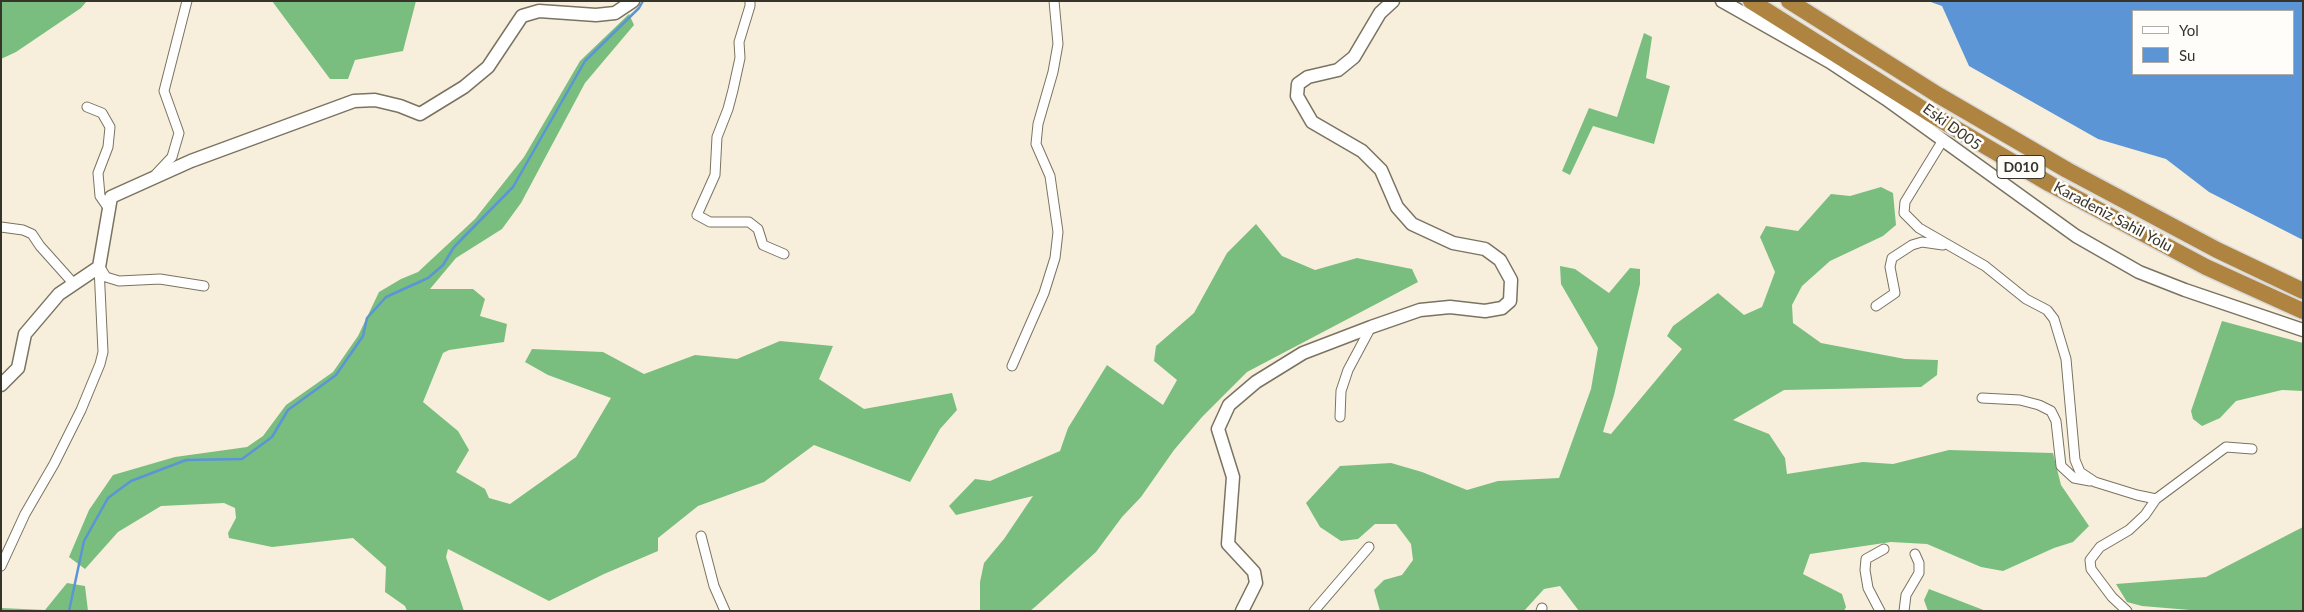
<!DOCTYPE html>
<style>
body{margin:0}
#map{position:relative;width:2304px;height:612px;overflow:hidden;background:#f7efdb;font-family:Lato,sans-serif}
canvas{display:block}
.frame{position:absolute;inset:0;border:2px solid #36332b;pointer-events:none}
.legend{position:absolute;left:2132px;top:10px;width:162px;height:65px;box-sizing:border-box;background:#fefdf9;border:1px solid #aeaca7;margin:0;padding:6px 9px;list-style:none;font-size:15px;color:#36332b}
.legend li{display:flex;align-items:center;gap:10px;height:25px}
.legend b{width:25px;border:1px solid #aeaca7}
</style>
<div id="map">
<canvas width="2304" height="612"></canvas>
<div class="frame"></div>
<ul class="legend">
<li><b style="height:6px;background:#fff"></b>Yol</li>
<li><b style="height:14px;background:#5b95d6"></b>Su</li>
</ul>
</div>
<script>
const c = document.querySelector('canvas').getContext('2d');
c.lineJoin = 'round';
function fill(path, color) {
  c.fillStyle = color;
  c.fill(path, 'evenodd');
}
function shape(rows) {
  const path = new Path2D();
  for (const r of rows) {
    path.moveTo(r[0], r[1]);
    for (let i = 2; i < r.length; i += 2) path.lineTo(r[i], r[i + 1]);
  }
  return path;
}
function strokePath(path, color, width, dash) {
  c.strokeStyle = color;
  c.lineWidth = width;
  c.lineCap = dash ? 'butt' : 'round';
  c.setLineDash(dash || []);
  c.stroke(path);
}
function write(font, color, halo, rows, align = 'center') {
  c.font = font + ' Lato,sans-serif';
  c.lineWidth = 5;
  c.setLineDash([]);
  c.textBaseline = 'middle';
  c.strokeStyle = halo;
  c.fillStyle = color;
  for (const [text, x, y, turn = 0] of rows) {
    c.save();
    c.translate(x, y);
    c.rotate((+turn || 0) * Math.PI / 180);
    c.textAlign = isNaN(turn) ? turn : align;
    if (halo) c.strokeText(text, 0, 0);
    c.fillText(text, 0, 0);
    c.restore();
  }
}
fill(shape([
 [1,1,87,1,81,8,16,52,1,59],
 [272,1,416,1,403,51,355,60,348,79,330,79],
 [629,14,634,25,585,83,521,203,502,229,456,258,430,289,473,289,485,299,480,316,507,324,504,342,449,350,443,353,423,402,458,431,469,450,456,472,485,489,489,498,510,504,576,457,611,398,548,375,525,362,532,349,603,352,644,374,695,355,737,359,780,341,833,346,819,379,864,409,952,393,957,410,940,429,910,482,814,445,764,482,698,506,658,538,658,551,604,574,549,601,448,549,446,557,464,611,407,611,405,606,385,592,386,567,353,538,272,547,229,538,228,533,236,518,235,508,224,503,161,506,118,532,85,569,69,557,89,510,113,475,175,457,247,447,263,436,286,405,333,372,358,336,379,292,401,279,418,272,475,219,524,157,580,61],
 [1644,33,1652,37,1646,78,1670,86,1654,144,1593,126,1570,175,1562,171,1589,108,1617,117],
 [1881,187,1893,193,1896,225,1883,236,1830,261,1802,286,1792,305,1793,323,1821,343,1905,359,1938,360,1937,375,1921,387,1784,390,1733,420,1769,434,1785,458,1787,474,1863,462,1893,464,1949,450,2053,453,2061,485,2089,526,2073,542,2054,548,2003,571,1981,567,1927,544,1891,542,1810,554,1803,574,1842,594,1846,607,1844,611,1579,611,1560,586,1544,589,1524,611,1380,611,1374,590,1384,580,1402,575,1413,560,1411,544,1396,524,1375,524,1358,539,1341,541,1320,527,1306,503,1340,466,1391,463,1422,472,1467,490,1498,481,1559,478,1591,389,1598,348,1561,284,1560,266,1575,269,1609,293,1630,268,1640,269,1640,284,1614,395,1603,432,1611,434,1682,349,1667,336,1673,326,1718,293,1744,315,1762,307,1775,272,1760,237,1766,226,1798,231,1831,194,1850,196],
 [1256,224,1282,256,1315,270,1357,258,1412,269,1418,282,1247,372,1202,417,1174,450,1141,497,1122,517,1096,552,1035,607,1030,611,980,611,980,582,984,563,1004,539,1033,496,956,515,949,506,975,479,990,481,1060,451,1068,428,1107,365,1163,405,1177,380,1154,361,1156,346,1194,313,1227,253],
 [2222,321,2303,343,2303,391,2282,390,2236,401,2220,418,2202,426,2193,419,2191,411],
 [2303,527,2303,610,2202,611,2142,606,2127,602,2116,584,2206,577],
 [67,583,85,586,88,611,1,611,1,608,45,610],
 [1929,589,1986,611,1928,611,1924,600]
]), '#79be7e');
fill(shape([
 [1928,1,2303,1,2303,240,2209,192,2166,159,2098,139,1969,66,1942,6],
 [2133,11,2293,11,2293,74,2133,74]
]), '#5b95d6');
strokePath(shape([
 [69,611,84,541,108,498,131,481,186,460,242,459,272,437,288,410,336,375,363,336,367,318,386,297,428,278,443,265,454,247,513,187,585,61,639,8,643,1]
]), '#5b95d6', 2.5);
const street = shape([
 [750,1,750,6,739,42,740,58,733,90,728,109,717,137,715,175,697,215,710,222,749,222,758,229,763,245,784,254],
 [87,107,102,113,110,127,108,147,98,173,100,196,109,209],
 [1943,140,1905,202,1904,213,1919,228,1985,266,2026,299,2047,310,2054,319,2066,359,2075,460,2080,472,2095,482,2137,495,2156,499,2226,447,2252,449],
 [156,174,172,157,179,133,164,91,187,1],
 [1,227,23,230,32,234,40,246,74,284],
 [100,267,106,277,119,281,160,279,204,286],
 [1876,306,1895,293,1890,267,1892,258,1912,245,1922,242,1943,245],
 [1012,366,1044,293,1055,258,1058,232,1050,176,1036,144,1038,124,1053,72,1058,44,1054,1],
 [1982,398,2020,400,2039,405,2051,411,2056,421,2061,466,2074,478,2090,481],
 [1340,417,1341,391,1348,370,1371,327],
 [701,536,714,586,725,611],
 [1,566,25,514,54,464,81,410,100,364,103,352,99,267],
 [1314,611,1369,547],
 [1541,611,1542,608],
 [1880,611,1868,588,1865,570,1866,559,1884,549],
 [1904,611,1906,595,1919,573,1919,563,1915,554],
 [2127,611,2112,597,2091,569,2090,560,2100,547,2129,530,2145,515,2156,499]
]);
const secondary = shape([
 [1722,1,1830,62,1886,99,2076,236,2139,272,2185,290,2303,330],
 [1,385,18,368,25,334,59,294,99,267,111,197,191,161,354,101,375,100,400,106,420,114,464,87,488,67,522,16,539,11,596,15,615,13,633,1],
 [1242,611,1256,583,1254,572,1228,544,1233,477,1218,429,1229,405,1256,382,1303,353,1371,327,1420,310,1450,307,1485,311,1502,308,1510,301,1511,280,1500,260,1485,249,1453,243,1412,224,1397,207,1381,170,1362,151,1312,122,1297,96,1298,84,1308,77,1338,70,1354,57,1380,13,1393,1]
]);
const highway = shape([
 [1751,1,1929,113,2050,184,2206,267,2303,311],
 [1789,1,1938,95,2067,170,2217,250,2303,291]
]);
strokePath(street, '#7a7361', 11);
strokePath(secondary, '#7a7361', 15);
strokePath(highway, '#dbdad9', 19);
strokePath(street, '#fff', 9);
strokePath(secondary, '#fff', 12);
strokePath(highway, '#af8440', 16);
for (const [x, y, w] of [
 [2021,167,48]
]) {
  const box = new Path2D();
  box.roundRect(x - w / 2, y - 11.5, w, 23, 4);
  c.fillStyle = '#fefdf9';
  c.fill(box);
  strokePath(box, '#36332b', 1);
}
write('bold 14px', '#36332b', null, [
 ["D010",2021,167]
]);
write('15px', '#36332b', '#fefdf9', [
 ["Eski D005",1952,127,36],
 ["Karadeniz Sahil Yolu",2113,217,28]
]);
</script>
